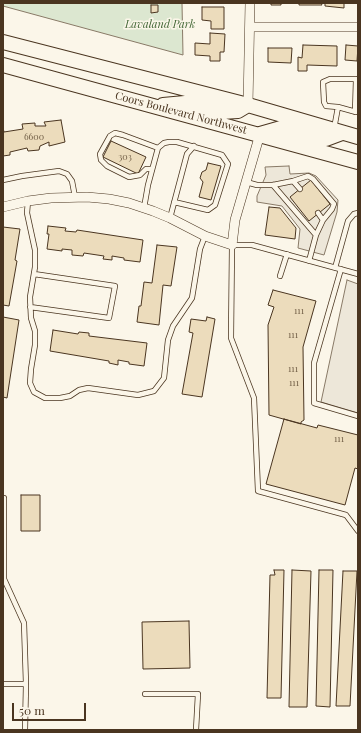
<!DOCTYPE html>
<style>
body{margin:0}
#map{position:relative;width:361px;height:733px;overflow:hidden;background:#fbf6e9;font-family:"Playfair Display",serif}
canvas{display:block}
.frame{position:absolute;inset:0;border:4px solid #4a3520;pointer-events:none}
.scale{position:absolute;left:12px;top:703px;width:74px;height:18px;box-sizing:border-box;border:2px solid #4a3520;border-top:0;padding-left:5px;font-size:12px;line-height:14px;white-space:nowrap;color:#4a3520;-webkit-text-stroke:3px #fbf6e9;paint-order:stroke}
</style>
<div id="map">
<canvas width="361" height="733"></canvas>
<div class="frame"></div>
<div class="scale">50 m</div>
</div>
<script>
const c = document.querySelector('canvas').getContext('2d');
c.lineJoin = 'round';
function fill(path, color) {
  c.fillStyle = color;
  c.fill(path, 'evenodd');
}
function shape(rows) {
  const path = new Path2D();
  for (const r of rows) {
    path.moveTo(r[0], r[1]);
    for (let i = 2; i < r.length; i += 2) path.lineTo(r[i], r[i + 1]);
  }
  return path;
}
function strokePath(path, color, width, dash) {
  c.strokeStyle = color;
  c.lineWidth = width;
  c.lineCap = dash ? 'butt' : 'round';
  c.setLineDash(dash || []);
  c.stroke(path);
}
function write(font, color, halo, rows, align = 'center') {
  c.font = font + ' "Playfair Display",serif';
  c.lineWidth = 3;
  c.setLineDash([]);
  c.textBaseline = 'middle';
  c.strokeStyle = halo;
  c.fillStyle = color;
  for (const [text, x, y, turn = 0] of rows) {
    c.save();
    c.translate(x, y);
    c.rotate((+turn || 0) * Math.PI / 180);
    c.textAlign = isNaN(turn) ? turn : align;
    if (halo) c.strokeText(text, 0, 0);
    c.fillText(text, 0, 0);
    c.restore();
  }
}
const green = shape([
 [3,3,182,3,183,55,3,6,3,3]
]);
fill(green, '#dce7d0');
strokePath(green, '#887966', 1);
const parking = shape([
 [289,166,290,174,309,173,316,176,338,200,337,212,324,255,298,248,300,229,282,206,257,202,257,196,266,175,265,167,289,166],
 [347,280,358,284,358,413,321,402,347,280]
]);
fill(parking, '#ede7d9');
strokePath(parking, '#887966', 1);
const building = shape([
 [271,3,281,3,281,5,271,5,271,3],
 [299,3,321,3,322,5,299,5,299,3],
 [325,3,344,3,344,8,325,6,325,3],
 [151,5,158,5,158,12,151,13,151,5],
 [202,7,224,7,224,29,211,29,211,21,202,20,202,7],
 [210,33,225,34,224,52,220,52,220,61,210,61,210,56,195,55,195,43,210,44,210,33],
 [303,45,337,46,337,66,307,65,307,71,298,71,298,57,302,58,303,45],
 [346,45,358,46,357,61,345,60,346,45],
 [268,48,292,48,291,63,268,62,268,48],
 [61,120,65,142,49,146,49,142,40,146,39,150,28,151,27,148,10,152,10,155,3,156,3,128,4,132,23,129,22,124,35,123,35,126,46,126,44,122,61,120],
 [111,141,146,157,138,174,103,157,111,141],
 [208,163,221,166,211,200,199,197,203,182,200,178,202,172,206,170,208,163],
 [311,180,330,204,309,221,290,197,311,180],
 [269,207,280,208,296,228,295,239,265,235,269,207],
 [48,226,66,228,65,231,76,232,77,230,143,240,140,262,124,260,124,258,112,256,112,260,103,259,104,256,84,253,83,256,72,255,72,250,62,249,62,251,47,249,49,234,47,234,48,226],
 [3,227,20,229,15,260,17,261,9,306,3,305,3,227],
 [157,245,177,247,171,286,163,285,159,325,137,322,139,306,141,306,144,282,152,283,157,245],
 [273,290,316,301,303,347,304,420,301,422,301,424,269,415,268,325,274,307,268,305,273,290],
 [3,317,19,320,7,398,3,397,3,317],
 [207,317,215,319,202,397,182,394,193,333,189,332,191,319,206,321,207,317],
 [53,330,78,334,79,332,89,333,89,336,147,343,144,366,129,364,129,362,118,360,118,365,109,363,109,361,50,351,53,330],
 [284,419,317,428,318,425,358,435,358,469,355,468,345,505,266,484,284,419],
 [21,495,40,495,40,531,21,531,21,495],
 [274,570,284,570,281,698,267,698,270,575,275,575,274,570],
 [292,570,311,571,307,707,289,707,292,570],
 [319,570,333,570,330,707,316,706,319,570],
 [343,571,357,571,350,706,336,706,343,571],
 [189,621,190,668,143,669,142,622,189,621]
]);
fill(building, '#ecdcbc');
strokePath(building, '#4a3520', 1);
const service = shape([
 [338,107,326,106,324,102,323,82,330,79,356,79,355,112],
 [334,129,338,107,356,112],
 [152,169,146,169,140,175,129,177,107,166,101,160,100,154,110,136,115,133,123,135,158,148],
 [3,180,22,176,59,171,67,174,72,181,75,197],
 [293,181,308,176,313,179,334,204,332,209,323,220],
 [246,182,257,185,273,185,293,181,300,189],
 [273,185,316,235],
 [28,201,27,213,35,250,35,267,30,297,31,318,35,331,35,345,31,369,30,383,34,392,45,398,60,398,70,396,79,390,88,388,138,395,154,391,164,378,168,340,173,326,192,298,200,249,205,236],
 [144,208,148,185,158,148,164,143,169,142,177,142,222,155,228,164,215,205,208,210,174,202],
 [170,218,187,154,194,146],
 [309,261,316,235,323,220,318,213],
 [335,268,348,221,354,214,358,213],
 [341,269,314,363,314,403,358,416],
 [358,274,252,245,232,245,231,338,254,398,258,491,346,515,358,531],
 [280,276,287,254],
 [30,307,109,318,115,286,34,274],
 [3,498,4,498,4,579,24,623,26,684,25,730],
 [3,684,26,684],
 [145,694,198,694,196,730]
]);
const minor = shape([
 [250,27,358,27],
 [248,105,250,3],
 [3,207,28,201,51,198,87,197,109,199,129,203,153,211,170,218,205,236,232,245,235,220,260,134]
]);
const primary = shape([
 [3,42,248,105,358,137],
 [3,65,358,162],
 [163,105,185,103,221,112,238,111,248,105],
 [260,134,281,128,326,139,342,133]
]);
strokePath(service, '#4a3520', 6);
strokePath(minor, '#4a3520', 10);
strokePath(primary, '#4a3520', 16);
strokePath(service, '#fbf6e9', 4.5);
strokePath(minor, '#fbf6e9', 9);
strokePath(primary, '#fbf6e9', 14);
write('9px', '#725f47', null, [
 ["6600",34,137],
 ["303",125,157],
 ["111",299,311],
 ["111",293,335],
 ["111",293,369],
 ["111",294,383],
 ["111",339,439]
]);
write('italic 11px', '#436837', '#fbf6e9', [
 ["Lavaland Park",160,25]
]);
write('11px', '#4a3520', '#fbf6e9', [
 ["Coors Boulevard Northwest",181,113,15]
]);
</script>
